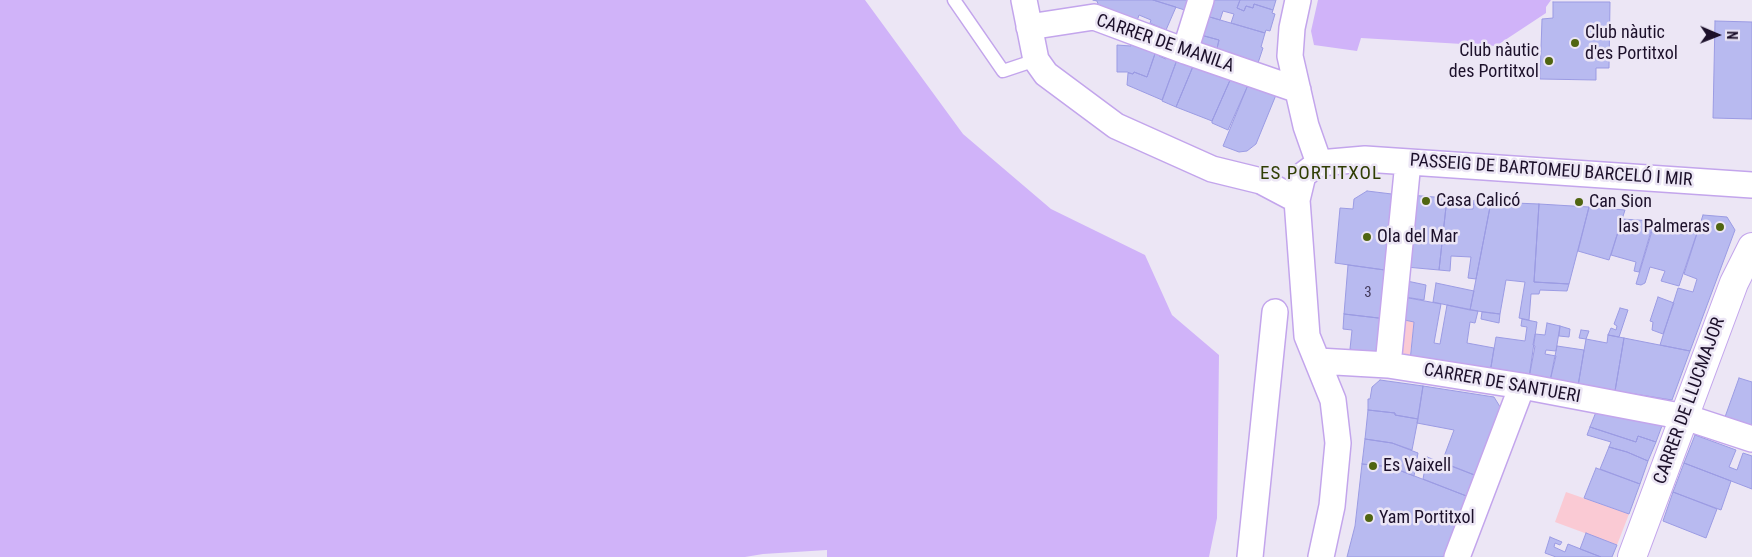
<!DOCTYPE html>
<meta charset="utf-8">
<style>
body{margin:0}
#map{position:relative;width:1752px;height:557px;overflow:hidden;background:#ece6f5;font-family:"Roboto Condensed",sans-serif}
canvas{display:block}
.north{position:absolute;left:1692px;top:10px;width:50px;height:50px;-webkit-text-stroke:4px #ece6f5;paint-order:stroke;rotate:91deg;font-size:14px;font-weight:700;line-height:20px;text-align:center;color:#1c102a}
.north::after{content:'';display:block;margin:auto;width:18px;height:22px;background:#1c102a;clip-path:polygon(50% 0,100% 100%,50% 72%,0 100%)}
</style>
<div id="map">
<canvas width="1752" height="557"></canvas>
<div class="north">N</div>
</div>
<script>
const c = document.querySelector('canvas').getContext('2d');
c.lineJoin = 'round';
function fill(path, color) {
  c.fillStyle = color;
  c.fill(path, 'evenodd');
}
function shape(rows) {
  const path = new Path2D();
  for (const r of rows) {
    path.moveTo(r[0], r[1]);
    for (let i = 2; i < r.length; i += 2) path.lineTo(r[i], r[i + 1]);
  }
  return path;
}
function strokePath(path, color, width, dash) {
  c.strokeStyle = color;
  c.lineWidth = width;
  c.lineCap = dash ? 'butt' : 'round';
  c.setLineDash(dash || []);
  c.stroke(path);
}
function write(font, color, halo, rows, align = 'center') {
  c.font = font + ' "Roboto Condensed",sans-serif';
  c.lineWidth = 5;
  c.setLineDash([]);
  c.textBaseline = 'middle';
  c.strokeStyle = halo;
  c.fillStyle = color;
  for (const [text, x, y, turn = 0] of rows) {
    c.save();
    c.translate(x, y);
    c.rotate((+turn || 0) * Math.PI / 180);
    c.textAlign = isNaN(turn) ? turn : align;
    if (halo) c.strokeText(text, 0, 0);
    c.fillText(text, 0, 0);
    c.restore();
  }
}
fill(shape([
 [1395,318,1414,322,1410,355,1392,352],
 [1566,492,1629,514,1617,545,1555,522]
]), '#facad4');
fill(shape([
 [0,0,865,0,963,134,1051,209,1145,255,1172,315,1219,355,1217,518,1209,557,0,557],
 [1318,0,1551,0,1546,7,1546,13,1496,46,1361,38,1357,51,1314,45,1311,31]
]), '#d0b3f9');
fill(shape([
 [827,550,827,557,745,557,763,554]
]), '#ece6f5');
const building = shape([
 [1093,0,1153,0,1176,7,1166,30,1150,23,1151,20,1139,15,1136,24,1099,7,1097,1,1093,0],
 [1153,0,1195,0,1191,12,1153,0],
 [1208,0,1240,0,1237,8,1244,11,1246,6,1253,8,1254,4,1273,10,1272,13,1275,14,1270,31,1266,30,1265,33,1231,23,1234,14,1223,11,1220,20,1203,15,1208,0],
 [1240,0,1276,0,1273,10,1254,4,1253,8,1246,6,1244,11,1237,8,1240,0],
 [1553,2,1610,2,1609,68,1596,68,1596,80,1540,79,1542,19,1553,18,1553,2],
 [1203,15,1265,33,1261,47,1263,48,1257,66,1215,57,1219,40,1197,34,1203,15],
 [1715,21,1752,22,1752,119,1713,118,1715,21],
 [1197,34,1219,40,1215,57,1192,50,1197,34],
 [1131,38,1157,48,1147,77,1134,72,1133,74,1127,72,1117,72,1117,45,1131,46,1131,38],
 [1157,48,1161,50,1159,56,1166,59,1169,53,1178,57,1162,100,1127,85,1128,73,1133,74,1134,72,1147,77,1157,48],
 [1178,57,1194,64,1176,107,1162,101,1178,57],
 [1194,64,1231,78,1212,121,1176,107,1194,64],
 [1231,78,1248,85,1228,130,1212,123,1212,121,1231,78],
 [1248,85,1276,95,1256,144,1247,151,1239,152,1223,146,1248,85],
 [1367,191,1400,195,1392,271,1335,263,1340,208,1353,209,1354,199,1367,191],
 [1409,195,1447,198,1439,270,1406,267,1407,281,1426,285,1424,300,1398,296,1409,195],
 [1447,198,1456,199,1456,204,1466,205,1466,209,1473,209,1474,200,1491,202,1476,279,1468,278,1471,257,1451,256,1450,271,1439,270,1447,198],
 [1491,202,1539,204,1534,282,1569,284,1567,291,1540,290,1539,294,1531,294,1529,320,1519,318,1525,282,1506,280,1500,314,1470,310,1491,202],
 [1539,204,1589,207,1569,284,1534,282,1539,204],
 [1589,207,1625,210,1609,260,1578,251,1589,207],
 [1703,215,1727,217,1735,230,1690,351,1660,345,1678,288,1693,292,1697,279,1684,274,1703,215],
 [1622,219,1654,221,1639,272,1634,271,1636,262,1611,255,1622,219],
 [1655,221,1700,224,1679,286,1661,281,1665,271,1650,267,1645,283,1641,285,1636,284,1655,221],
 [1348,265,1392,271,1387,319,1344,314,1348,265],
 [1436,283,1474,291,1470,310,1433,302,1436,283],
 [1398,296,1441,304,1434,343,1440,344,1447,305,1478,311,1475,323,1470,322,1467,343,1494,348,1490,373,1410,361,1414,322,1395,318,1398,296],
 [1658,297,1674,303,1663,334,1652,330,1653,322,1650,321,1658,297],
 [1620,308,1628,310,1619,337,1608,335,1611,328,1616,330,1617,326,1614,324,1620,308],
 [1482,312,1500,314,1499,323,1481,319,1482,312],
 [1344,314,1387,319,1383,357,1357,353,1357,351,1350,349,1352,330,1343,329,1344,314],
 [1522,319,1537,322,1529,378,1490,373,1496,337,1525,341,1527,327,1521,326,1522,319],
 [1547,323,1560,326,1556,351,1546,350,1545,354,1556,356,1550,381,1529,378,1535,346,1533,345,1535,334,1545,335,1547,323],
 [1560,326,1570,329,1569,337,1559,336,1560,326],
 [1581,330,1589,331,1586,339,1579,338,1581,330],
 [1608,335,1624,338,1615,391,1578,386,1586,339,1607,343,1608,335],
 [1624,338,1690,351,1672,400,1615,391,1624,338],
 [1557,346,1584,350,1578,386,1550,381,1557,346],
 [1739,378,1752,382,1752,428,1725,417,1739,378],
 [1380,380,1423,386,1418,419,1395,415,1395,413,1368,410,1368,399,1370,399,1372,387,1380,380],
 [1423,386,1494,397,1502,410,1477,476,1442,462,1454,430,1417,423,1423,386],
 [1368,410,1395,413,1395,415,1418,419,1412,450,1392,443,1365,439,1368,410],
 [1596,412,1663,423,1656,442,1638,436,1636,442,1590,427,1596,412],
 [1590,427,1636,442,1638,436,1656,442,1648,461,1627,452,1609,447,1611,442,1587,435,1590,427],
 [1695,435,1736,450,1729,467,1737,470,1743,453,1752,456,1752,489,1684,463,1695,435],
 [1365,439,1392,443,1418,453,1414,476,1391,467,1362,464,1365,439],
 [1609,447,1627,452,1648,461,1640,484,1600,469,1609,447],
 [1427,457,1477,476,1469,497,1423,479,1427,457],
 [1684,463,1731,481,1721,510,1673,492,1684,463],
 [1362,464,1391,467,1469,497,1447,557,1347,557,1355,526,1362,464],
 [1596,468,1640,484,1629,514,1584,498,1596,468],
 [1673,492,1717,509,1706,538,1663,521,1673,492],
 [1586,533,1617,545,1612,557,1601,557,1580,549,1586,533],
 [1550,537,1562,542,1560,545,1555,543,1554,547,1565,552,1568,544,1601,557,1556,557,1545,553,1550,537]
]);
fill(building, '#b8baf0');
strokePath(building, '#9b9be3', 1);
const lane = shape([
 [954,0,1003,71,1036,60]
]);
const street = shape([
 [1024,0,1036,60,1046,74,1116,126,1212,169,1261,181,1297,200],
 [1298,0,1292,28,1290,56,1306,126,1319,163],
 [1029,27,1094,17,1185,51,1298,90],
 [1185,51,1201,0],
 [1319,163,1365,159,1752,185],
 [1319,163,1303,175,1297,200,1307,336,1333,400,1338,443,1332,506,1321,557],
 [1318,361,1388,365,1522,386,1685,417,1752,439],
 [1388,365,1408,162],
 [1250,557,1275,312],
 [1457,557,1522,386]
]);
const secondary = shape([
 [1632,557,1734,283,1752,247]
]);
strokePath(lane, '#c3a5ec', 15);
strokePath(street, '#c3a5ec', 28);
strokePath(secondary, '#c3a5ec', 30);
strokePath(lane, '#fff', 12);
strokePath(street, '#fff', 25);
strokePath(secondary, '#fff', 28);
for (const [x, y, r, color] of [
 [1575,43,5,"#506511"],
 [1549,61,5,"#506511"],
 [1426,201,5,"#506511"],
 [1579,202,5,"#506511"],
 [1720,227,5,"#506511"],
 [1367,237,5,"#506511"],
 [1373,466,5,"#506511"],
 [1369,518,5,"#506511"]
]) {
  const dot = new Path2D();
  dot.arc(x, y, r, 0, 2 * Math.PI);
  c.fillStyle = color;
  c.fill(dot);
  strokePath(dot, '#ece6f5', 2);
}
write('15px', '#433a5c', null, [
 ["3",1368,293]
]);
write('18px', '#1c102a', '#ece6f5', [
 ["Club nàutic",1585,33],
 ["d'es Portitxol",1585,54],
 ["Club nàutic",1539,51,"right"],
 ["des Portitxol",1539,72,"right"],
 ["Casa Calicó",1436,201],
 ["Can Sion",1589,202],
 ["las Palmeras",1710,227,"right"],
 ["Ola del Mar",1377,237],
 ["Es Vaixell",1383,466],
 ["Yam Portitxol",1379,518]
], 'left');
write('18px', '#1c102a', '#ece6f5', [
 ["CARRER DE MANILA",1165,44,19],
 ["PASSEIG DE BARTOMEU BARCELÓ I MIR",1551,171,4],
 ["CARRER DE SANTUERI",1502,384,10],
 ["CARRER DE LLUCMAJOR",1690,401,-70]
]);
c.letterSpacing = '1px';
write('19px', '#303e04', '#ece6f5', [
 ["ES PORTITXOL",1321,174]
]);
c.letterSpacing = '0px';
</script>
